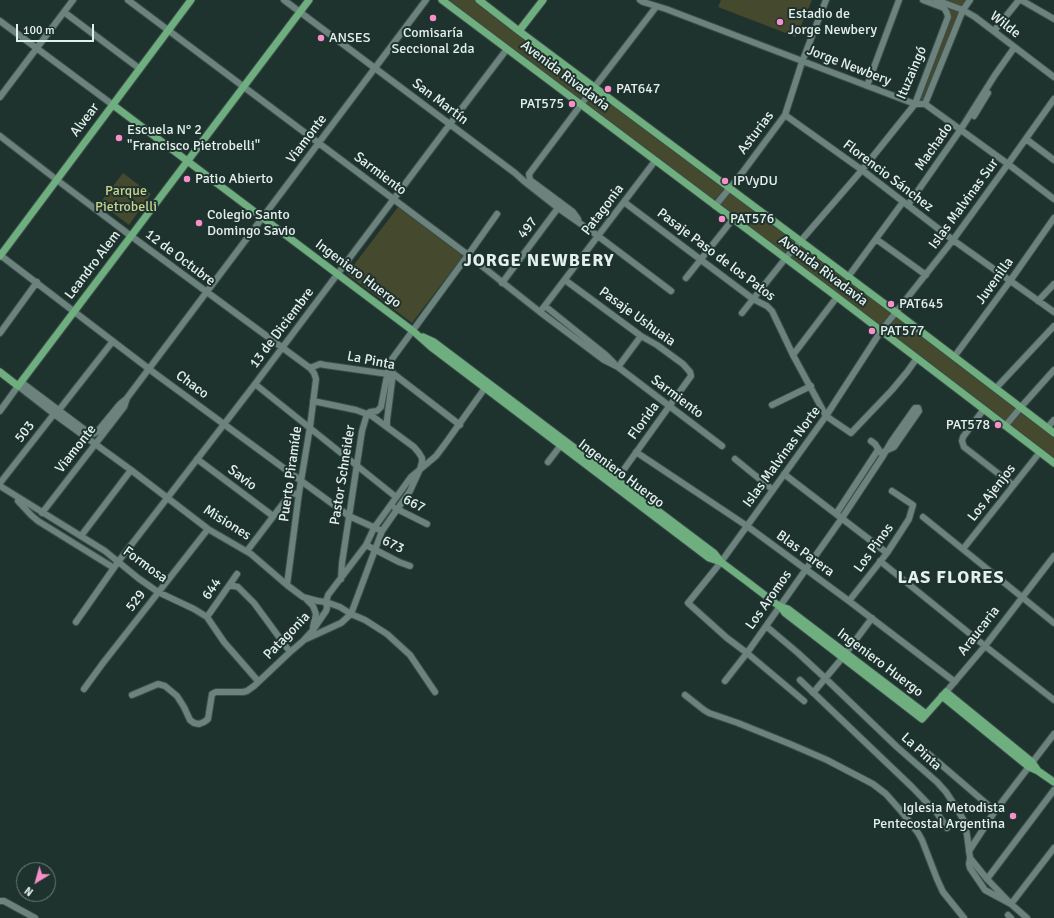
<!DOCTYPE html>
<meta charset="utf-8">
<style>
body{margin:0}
#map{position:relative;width:1054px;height:918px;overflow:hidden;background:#1e322e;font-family:Signika,sans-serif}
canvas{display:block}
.north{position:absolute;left:16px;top:862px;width:40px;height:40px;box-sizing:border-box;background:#1e322e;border:1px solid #6d7e7a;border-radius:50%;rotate:217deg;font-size:11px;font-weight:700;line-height:16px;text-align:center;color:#e4f0ed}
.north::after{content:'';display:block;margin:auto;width:14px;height:18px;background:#f98fc9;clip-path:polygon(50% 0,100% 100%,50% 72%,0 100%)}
.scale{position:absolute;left:16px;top:24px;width:78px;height:18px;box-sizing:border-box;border:2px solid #e4f0ed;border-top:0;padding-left:5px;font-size:12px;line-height:14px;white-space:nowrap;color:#e4f0ed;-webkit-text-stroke:3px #1e322e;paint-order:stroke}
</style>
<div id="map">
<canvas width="1054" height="918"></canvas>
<div class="north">N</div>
<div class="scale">100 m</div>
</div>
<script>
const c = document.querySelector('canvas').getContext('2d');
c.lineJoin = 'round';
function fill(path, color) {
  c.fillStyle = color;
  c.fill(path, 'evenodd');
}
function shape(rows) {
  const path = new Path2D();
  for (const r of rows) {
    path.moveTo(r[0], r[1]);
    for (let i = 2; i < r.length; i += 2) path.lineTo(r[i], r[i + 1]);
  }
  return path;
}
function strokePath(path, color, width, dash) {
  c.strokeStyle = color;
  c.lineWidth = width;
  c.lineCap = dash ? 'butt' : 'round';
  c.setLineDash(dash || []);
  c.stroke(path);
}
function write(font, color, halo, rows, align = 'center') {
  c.font = font + ' Signika,sans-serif';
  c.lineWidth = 4;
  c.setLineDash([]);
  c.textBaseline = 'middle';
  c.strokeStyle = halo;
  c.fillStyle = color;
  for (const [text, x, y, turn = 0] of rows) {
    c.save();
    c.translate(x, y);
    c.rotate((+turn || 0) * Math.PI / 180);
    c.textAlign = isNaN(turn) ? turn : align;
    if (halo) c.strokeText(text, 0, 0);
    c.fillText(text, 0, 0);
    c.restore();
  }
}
fill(shape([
 [442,0,479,0,1054,433,1054,463],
 [721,0,812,0,796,37,718,7],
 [923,0,970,0,925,104,915,104,947,13],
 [123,173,151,194,129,225,100,203],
 [398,207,463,256,412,323,347,274]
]), '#45492d');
const minor = shape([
 [128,0,468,255,540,312,604,360,618,367,722,446],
 [284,0,515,173,525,182,558,208,598,236,671,291],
 [640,0,643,2,666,9,915,104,925,104,1008,164,1054,199],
 [936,0,963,10,975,17,1054,77],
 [1021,0,1054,19],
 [64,12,140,69],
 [0,21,113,105],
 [994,31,1019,0],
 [867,86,899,0],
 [0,97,73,0],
 [925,104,963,10,970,0],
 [785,115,862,170,953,240,1054,312],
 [974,116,988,93],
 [0,136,57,180,131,236,310,368,314,373,316,379,310,427,299,493,287,585],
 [1026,139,1054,160],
 [624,202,753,299,767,306,772,311,793,355,826,416,851,433,892,390,907,372,917,358],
 [908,205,961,129,995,75,1014,48],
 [715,206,742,173,785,115,802,62,826,0],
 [578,219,573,212,530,180,529,174,583,102,656,7],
 [876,239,926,275],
 [0,255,157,375,349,516,382,531],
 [848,277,903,202],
 [686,278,733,219],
 [565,280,641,336,657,345,683,364,690,372,691,376,617,479],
 [502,283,558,208],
 [1038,301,1054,284],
 [545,306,606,355,614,363],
 [540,312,655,161],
 [742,313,785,259,862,170,915,104,948,17,947,13,944,8,923,0],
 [0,333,37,282],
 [793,355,837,297],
 [954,357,1010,281,1054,218],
 [618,367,641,336],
 [310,368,320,364,325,365,395,375,460,425],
 [21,382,89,433,93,434,97,432,120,404,126,399],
 [255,384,396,497],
 [996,388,1054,326],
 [772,405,811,386],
 [984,409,963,437,962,441,964,447,1013,485],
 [59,410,113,341],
 [0,411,18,386,54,414,131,470,208,529,251,554,287,585,303,597,318,601,326,602,340,607,351,614,365,620,387,634,410,655,435,692],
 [1006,425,1021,407,1054,370],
 [387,427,387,420,393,373],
 [1047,428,1054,420],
 [871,441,875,444,881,453],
 [885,451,894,447,919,411,918,408],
 [636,452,747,526,849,601,955,682],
 [197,459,273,516],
 [735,459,773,490],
 [548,462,561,445],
 [784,474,887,553],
 [0,483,54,414],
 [0,486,105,551,138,578,158,592,194,609,207,617,224,642,258,681],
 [18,501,31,515,38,521,114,568],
 [395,508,427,524],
 [42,513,124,407,127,398,426,0],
 [836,514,878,450],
 [923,517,1054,623],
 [81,536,131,470],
 [366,545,399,562,410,566],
 [963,549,1040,452],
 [247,551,288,497,292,494,299,493],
 [880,561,985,646,1054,700],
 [341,579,342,563,362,431,367,414,370,412,377,411,381,407,389,365,392,359,468,255,497,214],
 [229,586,234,586,238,587,254,603,290,652],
 [306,599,313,606,316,614,313,627],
 [849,601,887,553,909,519,913,505,892,491],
 [207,617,237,574],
 [76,622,118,562,255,384,450,124,507,49],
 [766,626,798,653,825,678,897,747,937,782,946,792,959,812,964,821,967,835,970,858,987,879,1011,904,1027,918],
 [306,639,341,623,351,614,382,531,410,491,420,469,422,462,422,458,419,453,414,447,372,416,356,410,313,401],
 [800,680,912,787,937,813,947,828],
 [725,681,747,653,842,518,883,456,891,442,915,408,918,408],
 [84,689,103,663,208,529],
 [946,692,985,646,1054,556],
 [813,693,843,657,872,618],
 [132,695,158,684,165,686,177,696,184,707,190,720,194,723,199,724,204,722,208,719,212,694,216,692,243,692,247,691,254,686,290,652,303,641,313,630,326,611,327,608,326,602,328,595,366,545,374,528,411,477,436,456,445,444,485,388],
 [685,695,704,710,709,713,738,723,790,744,827,760,873,784,886,794,901,811,918,833,922,840,937,879,943,892,964,918],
 [804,701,747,653,727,638,688,603,721,562,747,526,826,416,881,331,953,240,1008,164,1054,99],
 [924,750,995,811],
 [969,851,995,811,1054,734],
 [970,858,969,864,970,868,985,890,1011,904,1054,848],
 [987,879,1054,790],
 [0,901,4,901,35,918],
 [1008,915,1011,918]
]);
const major = shape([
 [442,0,837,297,1054,463],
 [479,0,519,31,897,313,1054,433],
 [519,31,543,0],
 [113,105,413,331,431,347,709,558,721,562],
 [0,256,191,0],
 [423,337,434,342,564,440,714,553,721,562,745,580,779,606,788,609,926,714],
 [0,372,18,386,309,0],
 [780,606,785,613,922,719,946,692,1032,762,1038,771],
 [942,696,1029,767,1038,771,1054,782]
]);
strokePath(minor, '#3b4d4a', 8);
strokePath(major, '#3b4d4a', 9);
strokePath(minor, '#6b827d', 6);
strokePath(major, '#6eae7f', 7);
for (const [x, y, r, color] of [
 [433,18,4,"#f98fc9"],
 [780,22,4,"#f98fc9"],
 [321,38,4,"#f98fc9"],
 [608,89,4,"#f98fc9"],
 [572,104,4,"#f98fc9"],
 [119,138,4,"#f98fc9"],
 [187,179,4,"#f98fc9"],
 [725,181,4,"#f98fc9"],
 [722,219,4,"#f98fc9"],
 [199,223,4,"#f98fc9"],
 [891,304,4,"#f98fc9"],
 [872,331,4,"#f98fc9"],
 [998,425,4,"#f98fc9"],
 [1013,816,4,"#f98fc9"]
]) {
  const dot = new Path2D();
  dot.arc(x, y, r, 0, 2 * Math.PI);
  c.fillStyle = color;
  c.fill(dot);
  strokePath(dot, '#1e322e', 1.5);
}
write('14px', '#e4f0ed', '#1e322e', [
 ["Estadio de",788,14],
 ["Jorge Newbery",788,30],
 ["Comisaría",433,33,"center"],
 ["Seccional 2da",433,49,"center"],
 ["ANSES",329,38],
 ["PAT647",616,89],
 ["PAT575",564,104,"right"],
 ["Escuela N° 2",127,130],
 ["\"Francisco Pietrobelli\"",127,146],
 ["Patio Abierto",195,179],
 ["IPVyDU",733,181],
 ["Colegio Santo",207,215],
 ["Domingo Savio",207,231],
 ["PAT576",730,219],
 ["PAT645",899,304],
 ["PAT577",880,331],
 ["PAT578",990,425,"right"],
 ["Iglesia Metodista",1005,808,"right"],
 ["Pentecostal Argentina",1005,824,"right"]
], 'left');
write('14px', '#e4f0ed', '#1e322e', [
 ["Wilde",1005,25,38],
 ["Jorge Newbery",849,66,21],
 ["Ituzaingó",912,73,-67],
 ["Avenida Rivadavia",565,76,37],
 ["San Martín",440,102,37],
 ["Alvear",85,120,-53],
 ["Asturias",756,133,-53],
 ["Viamonte",307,139,-53],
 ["Machado",934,147,-55],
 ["Sarmiento",380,174,37],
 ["Florencio Sánchez",888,176,37],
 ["Islas Malvinas Sur",964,204,-54],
 ["Patagonia",603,210,-53],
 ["497",528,228,-53],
 ["Pasaje Paso de los Patos",716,255,37],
 ["12 de Octubre",180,258,37],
 ["Leandro Alem",93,265,-53],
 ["Avenida Rivadavia",823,271,37],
 ["Ingeniero Huergo",358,274,37],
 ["Juvenilla",995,281,-54],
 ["Pasaje Ushuaia",637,317,36],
 ["13 de Diciembre",282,328,-53],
 ["La Pinta",371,361,11],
 ["Chaco",192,385,36],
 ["Sarmiento",677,397,37],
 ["Florida",644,421,-54],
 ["503",25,432,-52],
 ["Viamonte",76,449,-52],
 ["Islas Malvinas Norte",782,457,-54],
 ["Puerto Piramíde",291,474,-82],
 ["Ingeniero Huergo",621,474,37],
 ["Pastor Schneider",343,475,-81],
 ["Savio",242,478,37],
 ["Los Ajenjos",992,493,-52],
 ["667",414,504,26],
 ["Misiones",227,523,32],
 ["673",393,545,25],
 ["Los Pinos",874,548,-54],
 ["Blas Parera",805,554,36],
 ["Formosa",145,565,36],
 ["644",212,589,-56],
 ["Los Aromos",769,600,-55],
 ["529",136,601,-52],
 ["Araucaria",979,631,-52],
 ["Patagonia",287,636,-46],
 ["Ingeniero Huergo",880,663,37],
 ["La Pinta",921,752,42]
]);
write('14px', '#c9d38e', '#1e322e', [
 ["Parque",126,191],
 ["Pietrobelli",126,207]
]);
c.letterSpacing = '1px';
write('bold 18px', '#e4f0ed', '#1e322e', [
 ["JORGE NEWBERY",539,261],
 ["LAS FLORES",951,578]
]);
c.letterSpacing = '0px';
</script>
